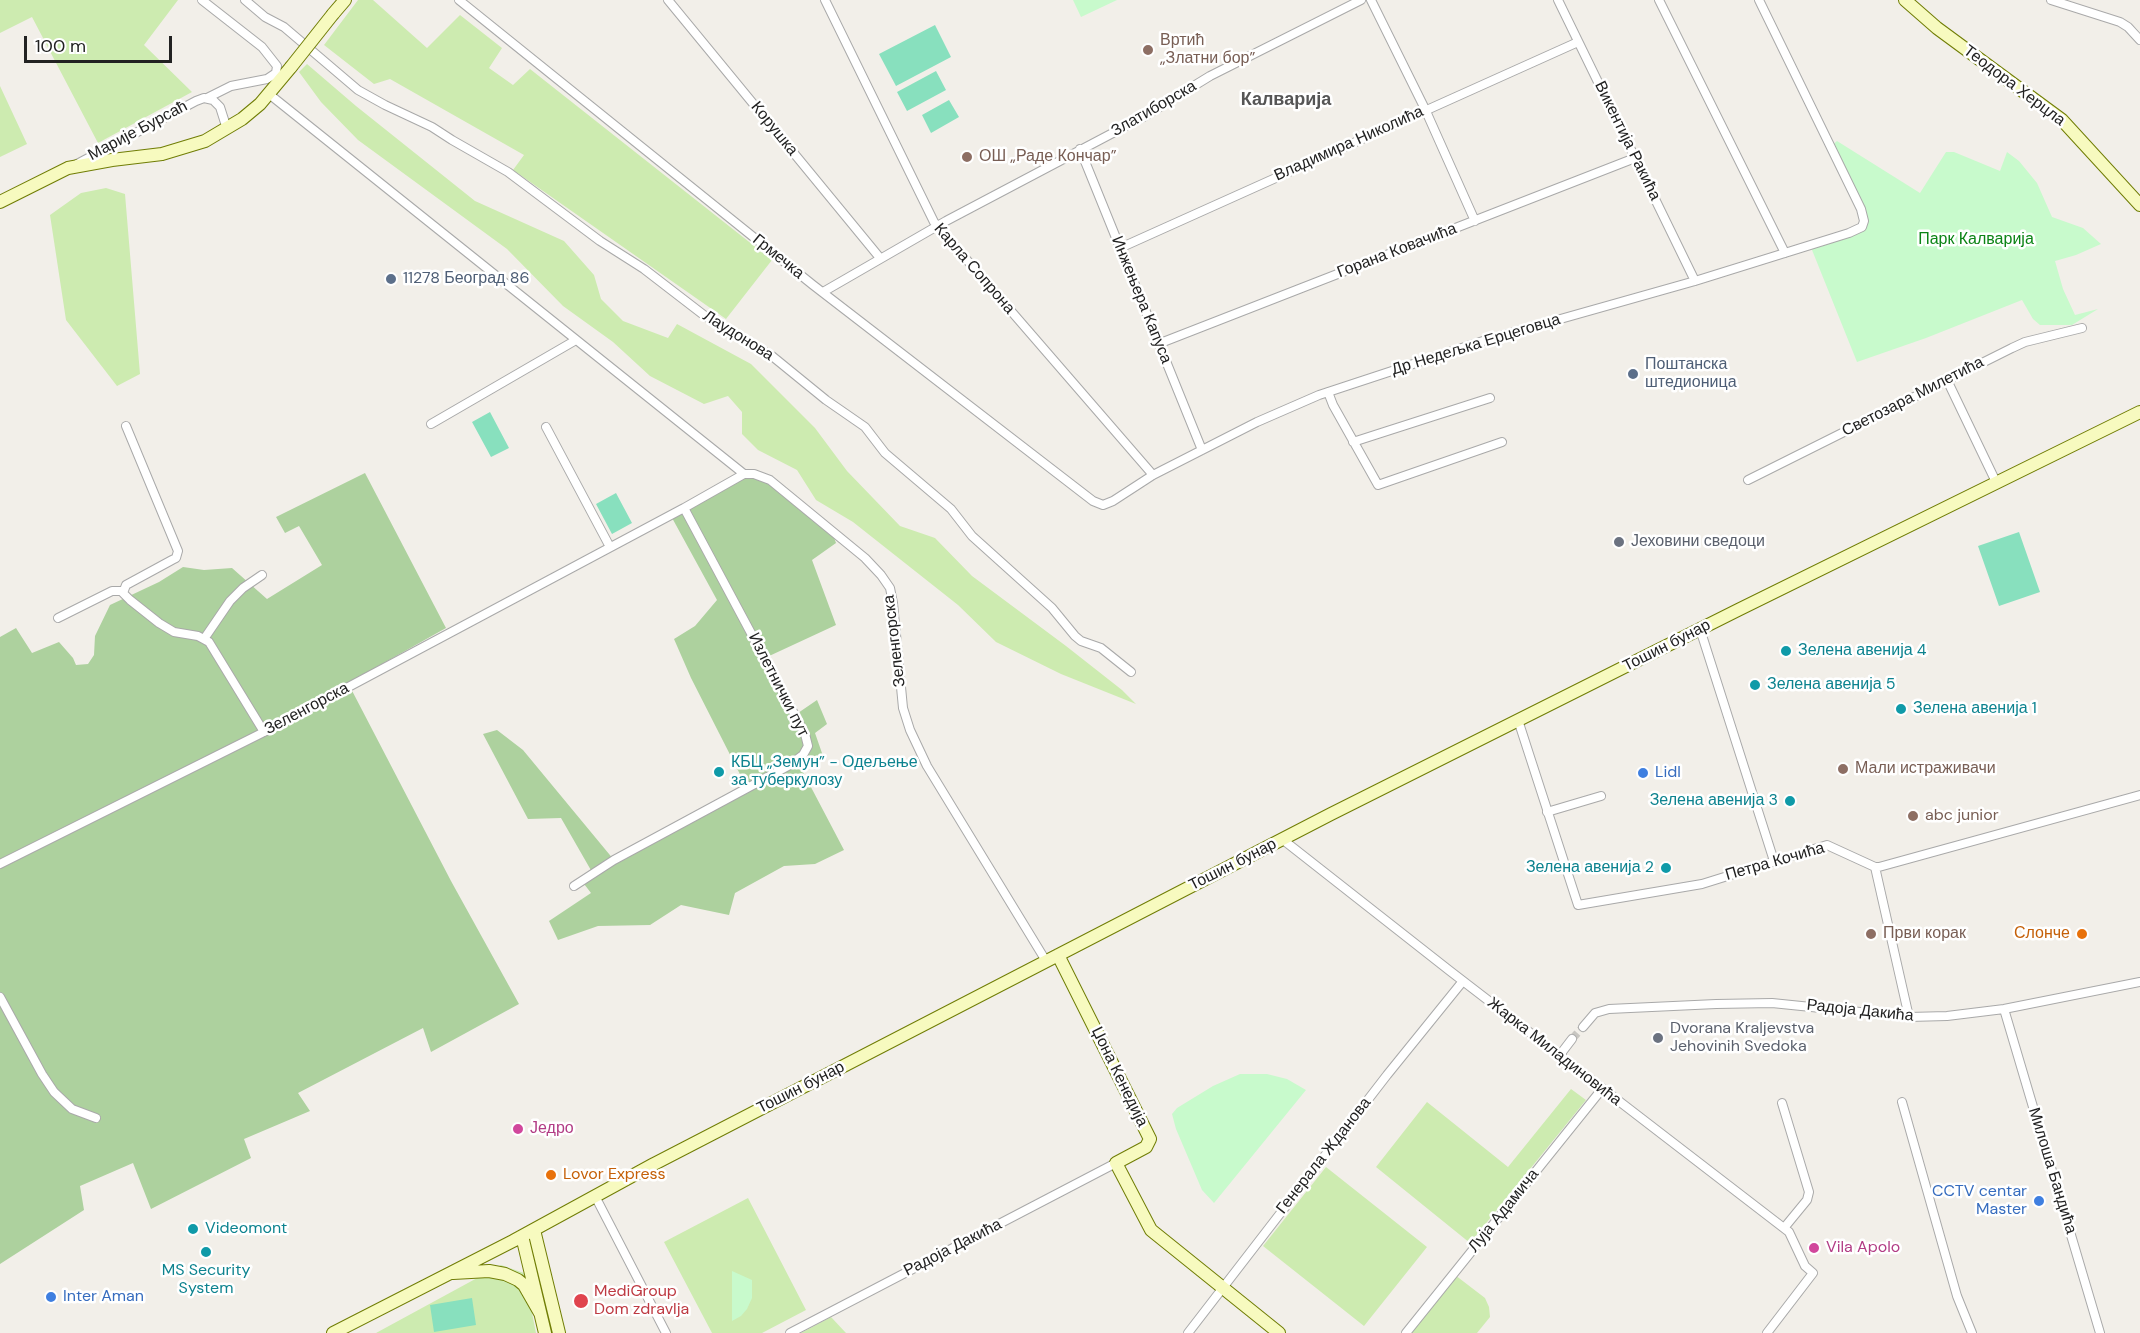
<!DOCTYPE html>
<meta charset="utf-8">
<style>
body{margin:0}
#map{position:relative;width:2140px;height:1333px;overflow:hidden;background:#f2efe9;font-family:"DM Sans",sans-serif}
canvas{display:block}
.scale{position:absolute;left:24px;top:36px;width:148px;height:27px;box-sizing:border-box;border:3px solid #222;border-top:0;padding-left:8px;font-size:18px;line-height:21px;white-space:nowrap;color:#222;-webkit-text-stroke:4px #fff;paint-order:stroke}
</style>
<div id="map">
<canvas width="2140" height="1333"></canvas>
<div class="scale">100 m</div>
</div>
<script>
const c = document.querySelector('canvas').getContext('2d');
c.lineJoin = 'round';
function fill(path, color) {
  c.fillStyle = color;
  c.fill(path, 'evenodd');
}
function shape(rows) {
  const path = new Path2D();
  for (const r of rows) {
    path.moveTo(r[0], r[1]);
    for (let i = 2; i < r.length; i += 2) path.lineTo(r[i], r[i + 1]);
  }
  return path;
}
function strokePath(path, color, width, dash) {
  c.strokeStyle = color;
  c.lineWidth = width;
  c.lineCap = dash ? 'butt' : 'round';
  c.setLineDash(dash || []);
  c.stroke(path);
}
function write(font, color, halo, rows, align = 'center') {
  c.font = font + ' "DM Sans",sans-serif';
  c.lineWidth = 5;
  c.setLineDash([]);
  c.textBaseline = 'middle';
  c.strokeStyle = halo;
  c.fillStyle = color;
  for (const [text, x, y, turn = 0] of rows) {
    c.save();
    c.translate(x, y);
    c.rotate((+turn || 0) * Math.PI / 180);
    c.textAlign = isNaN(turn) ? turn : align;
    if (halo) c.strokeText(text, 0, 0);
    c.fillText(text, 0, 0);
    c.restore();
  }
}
fill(shape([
 [0,0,178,0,144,45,192,92,98,143,32,17,0,33],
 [358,0,373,0,427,48,460,15,502,48,489,68,513,85,530,69,772,260,726,319,513,170,524,155,390,79,374,84,324,45],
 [307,64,356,106,475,201,564,241,594,275,601,299,623,321,668,338,677,324,751,364,815,428,847,471,900,526,935,538,972,576,1066,646,1122,690,1136,704,1061,674,996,642,958,605,853,522,816,500,797,470,758,450,742,434,742,412,728,396,704,404,650,376,613,342,563,306,507,249,358,140,321,102,299,72],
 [0,86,27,144,0,157],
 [106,188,125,194,140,374,117,386,66,320,50,215,81,193],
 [1571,1089,1586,1100,1470,1243,1376,1167,1427,1102,1508,1167],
 [1326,1167,1427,1247,1364,1326,1263,1246],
 [748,1198,806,1310,762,1333,712,1333,664,1242],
 [501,1265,524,1273,536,1333,376,1333],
 [1455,1275,1485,1298,1489,1307,1490,1317,1477,1333,1409,1333],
 [831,1317,846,1333,801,1333]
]), '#cdebb0');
fill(shape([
 [365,473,446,628,348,683,451,881,519,1004,431,1052,423,1028,298,1093,310,1111,244,1139,251,1158,151,1209,133,1163,80,1186,84,1210,0,1264,0,637,16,628,32,653,59,642,73,658,76,665,88,664,94,655,95,636,110,605,159,582,183,567,204,570,232,568,267,599,322,565,299,526,285,533,276,517],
 [744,474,770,480,831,529,836,543,812,560,836,625,767,657,798,713,817,700,827,724,815,733,823,756,802,770,844,850,815,864,784,866,735,893,729,915,681,905,650,925,598,926,558,940,549,921,591,893,581,880,592,872,561,818,528,819,483,734,497,730,523,750,614,860,747,788,691,678,674,639,695,626,717,600,671,516]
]), '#add19e');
fill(shape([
 [1073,0,1117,0,1081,17],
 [1837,141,1920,193,1946,152,1954,152,2000,171,2007,152,2019,161,2037,183,2052,217,2083,228,2101,244,2076,255,2055,261,2063,289,2075,315,2098,309,2072,325,2040,325,2033,319,2022,300,1926,338,1857,362,1810,245,1864,224,1830,147],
 [1240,1074,1267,1074,1287,1079,1306,1090,1214,1203,1202,1190,1176,1129,1172,1114,1177,1108,1213,1086],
 [732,1271,752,1280,752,1298,747,1309,741,1316,732,1321]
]), '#c8facc');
fill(shape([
 [935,25,951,57,896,86,879,54],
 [936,71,946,90,907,111,897,92],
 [949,100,959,117,931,133,922,115],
 [490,412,509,448,491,457,472,422],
 [616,493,632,523,612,534,596,504],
 [2019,532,2040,592,1999,606,1978,546],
 [472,1298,476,1325,434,1332,430,1305]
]), '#88e0be');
strokePath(shape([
 [1572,1039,1583,1027]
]), '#c8c6c1', 8, [8, 4]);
const street = shape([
 [202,0,262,47,277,66,276,73,267,79,231,86,207,98],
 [245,0,265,17,284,27,358,90,385,105,432,127,452,140,508,172,600,241,644,269,705,316,772,356,826,400,865,427,885,453,951,509,972,536,1052,608,1075,636,1081,641,1101,648,1131,672],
 [459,0,813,285,1093,501,1103,505,1113,501,1153,475,1257,422,1319,395,1486,340,1695,281,1849,233,1862,227,1864,221,1861,209,1759,0],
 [668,0,880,258],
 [825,0,934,222,1153,475],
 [1371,0,1425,109,1475,221],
 [1558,0,1695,281],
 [1659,0,1785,253],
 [2051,0,2120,22,2128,27,2140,40],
 [269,94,744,474],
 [1080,149,1202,450],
 [77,164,196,101,204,98,213,100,220,107,227,129],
 [1120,248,1578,42],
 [823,292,946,221,1145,116,1210,76,1361,0],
 [1158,344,1635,158],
 [1947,380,1996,482],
 [1328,392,1333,405,1378,485,1502,442],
 [431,424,576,340],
 [126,426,178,551,176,558,172,560,126,585,123,593,130,600,159,623,174,632,198,636,209,642,264,732],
 [546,427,610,547],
 [1353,442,1490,398],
 [1748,480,2012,348,2025,342,2082,328],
 [58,618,112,591,123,591],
 [1700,629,1774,861],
 [204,639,230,601,243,588,262,575],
 [1518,720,1578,905,1702,884,1827,845,1875,867,1879,867,2140,795],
 [1547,812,1601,796],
 [1282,839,1450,971,1789,1232,1805,1266,1813,1273,1767,1333],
 [0,864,264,732,684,508,744,474,754,474,770,480,865,558,881,575,890,588,893,603,903,708,910,730,927,766,1046,961],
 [1875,867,1909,1017],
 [574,886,614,860,788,766,803,755,808,746,805,734,684,508],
 [0,997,42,1074,54,1092,72,1109,96,1118],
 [2004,1009,2100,1333],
 [1583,1027,1595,1013,1609,1009,1716,1004,1772,1003,1909,1017,1947,1016,2004,1009,2140,982],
 [1559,1056,1572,1039],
 [1902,1102,1957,1296,1972,1333],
 [1782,1103,1809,1192,1807,1200,1784,1228],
 [595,1196,666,1333],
 [790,1333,1116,1163],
 [1188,1333,1387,1075,1463,981],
 [1406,1333,1602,1089]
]);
const secondary = shape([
 [1905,0,1937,28,2062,120,2140,205],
 [333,14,345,0],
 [0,202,68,168,112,160,162,154,205,141,242,119,260,104,291,67],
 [1058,955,1150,1139,1146,1147,1116,1163,1151,1230,1279,1333],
 [534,1230,559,1333],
 [522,1236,545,1333],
 [453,1273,489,1271,505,1274,518,1280,524,1285,540,1313],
 [333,1333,513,1241,654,1164,1331,814,1738,610,2140,412]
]);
strokePath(street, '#a9a9a9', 10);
strokePath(secondary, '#707d05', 14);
strokePath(street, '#fff', 8);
strokePath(secondary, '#f7fabf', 12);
const secondaryBridge = shape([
 [291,67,333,14]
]);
strokePath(secondaryBridge, '#707d05', 14, []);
strokePath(secondaryBridge, '#f7fabf', 12);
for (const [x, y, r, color] of [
 [1148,50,6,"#8d6e63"],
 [967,157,6,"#8d6e63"],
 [391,279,6,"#5c6f8a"],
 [1633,374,6,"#5c6f8a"],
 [1619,542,6,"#6b7280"],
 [1786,651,6,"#0f9aa8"],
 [1755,685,6,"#0f9aa8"],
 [1901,709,6,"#0f9aa8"],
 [1843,769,6,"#8d6e63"],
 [719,772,6,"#0f9aa8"],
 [1643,773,6,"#3f7fe0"],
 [1790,801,6,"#0f9aa8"],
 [1913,816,6,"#8d6e63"],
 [1666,868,6,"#0f9aa8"],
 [1871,934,6,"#8d6e63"],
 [2082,934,6,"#e8710a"],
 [1658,1038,6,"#6b7280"],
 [518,1129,6,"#d1479c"],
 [551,1175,6,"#e8710a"],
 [2039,1201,6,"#3f7fe0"],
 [193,1229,6,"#0f9aa8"],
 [1814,1248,6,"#d1479c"],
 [206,1252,6,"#0f9aa8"],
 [51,1297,6,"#3f7fe0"],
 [581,1301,8,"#e0444e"]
]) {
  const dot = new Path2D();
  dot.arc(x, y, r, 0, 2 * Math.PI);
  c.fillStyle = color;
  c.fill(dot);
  strokePath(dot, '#fff', 2);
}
write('16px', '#785e54', '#fff', [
 ["Вртић",1160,41],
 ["„Златни бор”",1160,59],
 ["ОШ „Раде Кончар”",979,157],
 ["Мали истраживачи",1855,769],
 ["abc junior",1925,816],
 ["Први корак",1883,934]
], 'left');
write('16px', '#222', '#fff', [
 ["Теодора Херцла",2014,86,37],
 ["Златиборска",1154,109,-30],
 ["Корушка",774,129,51],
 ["Марије Бурсаћ",138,131,-28],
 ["Викентија Ракића",1627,141,64],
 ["Владимира Николића",1349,144,-24],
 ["Горана Ковачића",1397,251,-21],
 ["Грмечка",778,257,39],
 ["Карла Сопрона",974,269,49],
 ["Инжењера Капуса",1141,300,68],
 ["Лаудонова",738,336,32],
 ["Др Недељка Ерцеговца",1476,345,-17],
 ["Светозара Милетића",1913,397,-27],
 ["Зеленгорска",895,641,-97],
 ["Тошин бунар",1667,646,-27],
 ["Излетнички пут",778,685,63],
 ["Зеленгорска",307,709,-28],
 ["Петра Кочића",1775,862,-16],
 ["Тошин бунар",1233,865,-27],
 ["Радоја Дакића",1860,1011,6],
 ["Жарка Миладиновића",1554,1052,38],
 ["Џона Кенедија",1119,1077,64],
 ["Тошин бунар",801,1088,-27],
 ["Генерала Жданова",1324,1156,-52],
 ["Милоша Бандића",2052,1171,73],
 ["Луја Адамича",1504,1211,-51],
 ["Радоја Дакића",953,1248,-27]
]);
write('16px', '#0c8416', '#fff', [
 ["Парк Калварија",1976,240]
]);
write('16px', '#4e5e75', '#fff', [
 ["11278 Београд 86",403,279],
 ["Поштанска",1645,365],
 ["штедионица",1645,383]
], 'left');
write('16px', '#5b616d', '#fff', [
 ["Јеховини сведоци",1631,542],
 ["Dvorana Kraljevstva",1670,1029],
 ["Jehovinih Svedoka",1670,1047]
], 'left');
write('16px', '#0d838f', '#fff', [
 ["Зелена авенија 4",1798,651],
 ["Зелена авенија 5",1767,685],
 ["Зелена авенија 1",1913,709],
 ["КБЦ „Земун” - Одељење",731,763],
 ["за туберкулозу",731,781],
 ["Зелена авенија 3",1778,801,"right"],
 ["Зелена авенија 2",1654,868,"right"],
 ["Videomont",205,1229],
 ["MS Security",206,1271,"center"],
 ["System",206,1289,"center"]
], 'left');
write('16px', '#366cbe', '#fff', [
 ["Lidl",1655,773],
 ["CCTV centar",2027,1192,"right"],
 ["Master",2027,1210,"right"],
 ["Inter Aman",63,1297]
], 'left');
write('16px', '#c56008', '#fff', [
 ["Слонче",2070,934],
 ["Lovor Express",563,1175,"left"]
], 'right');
write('16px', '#b23c85', '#fff', [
 ["Једро",530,1129],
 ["Vila Apolo",1826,1248]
], 'left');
write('16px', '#be3a42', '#fff', [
 ["MediGroup",594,1292],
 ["Dom zdravlja",594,1310]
], 'left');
write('bold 18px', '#555', '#fff', [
 ["Калварија",1286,100]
]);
</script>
